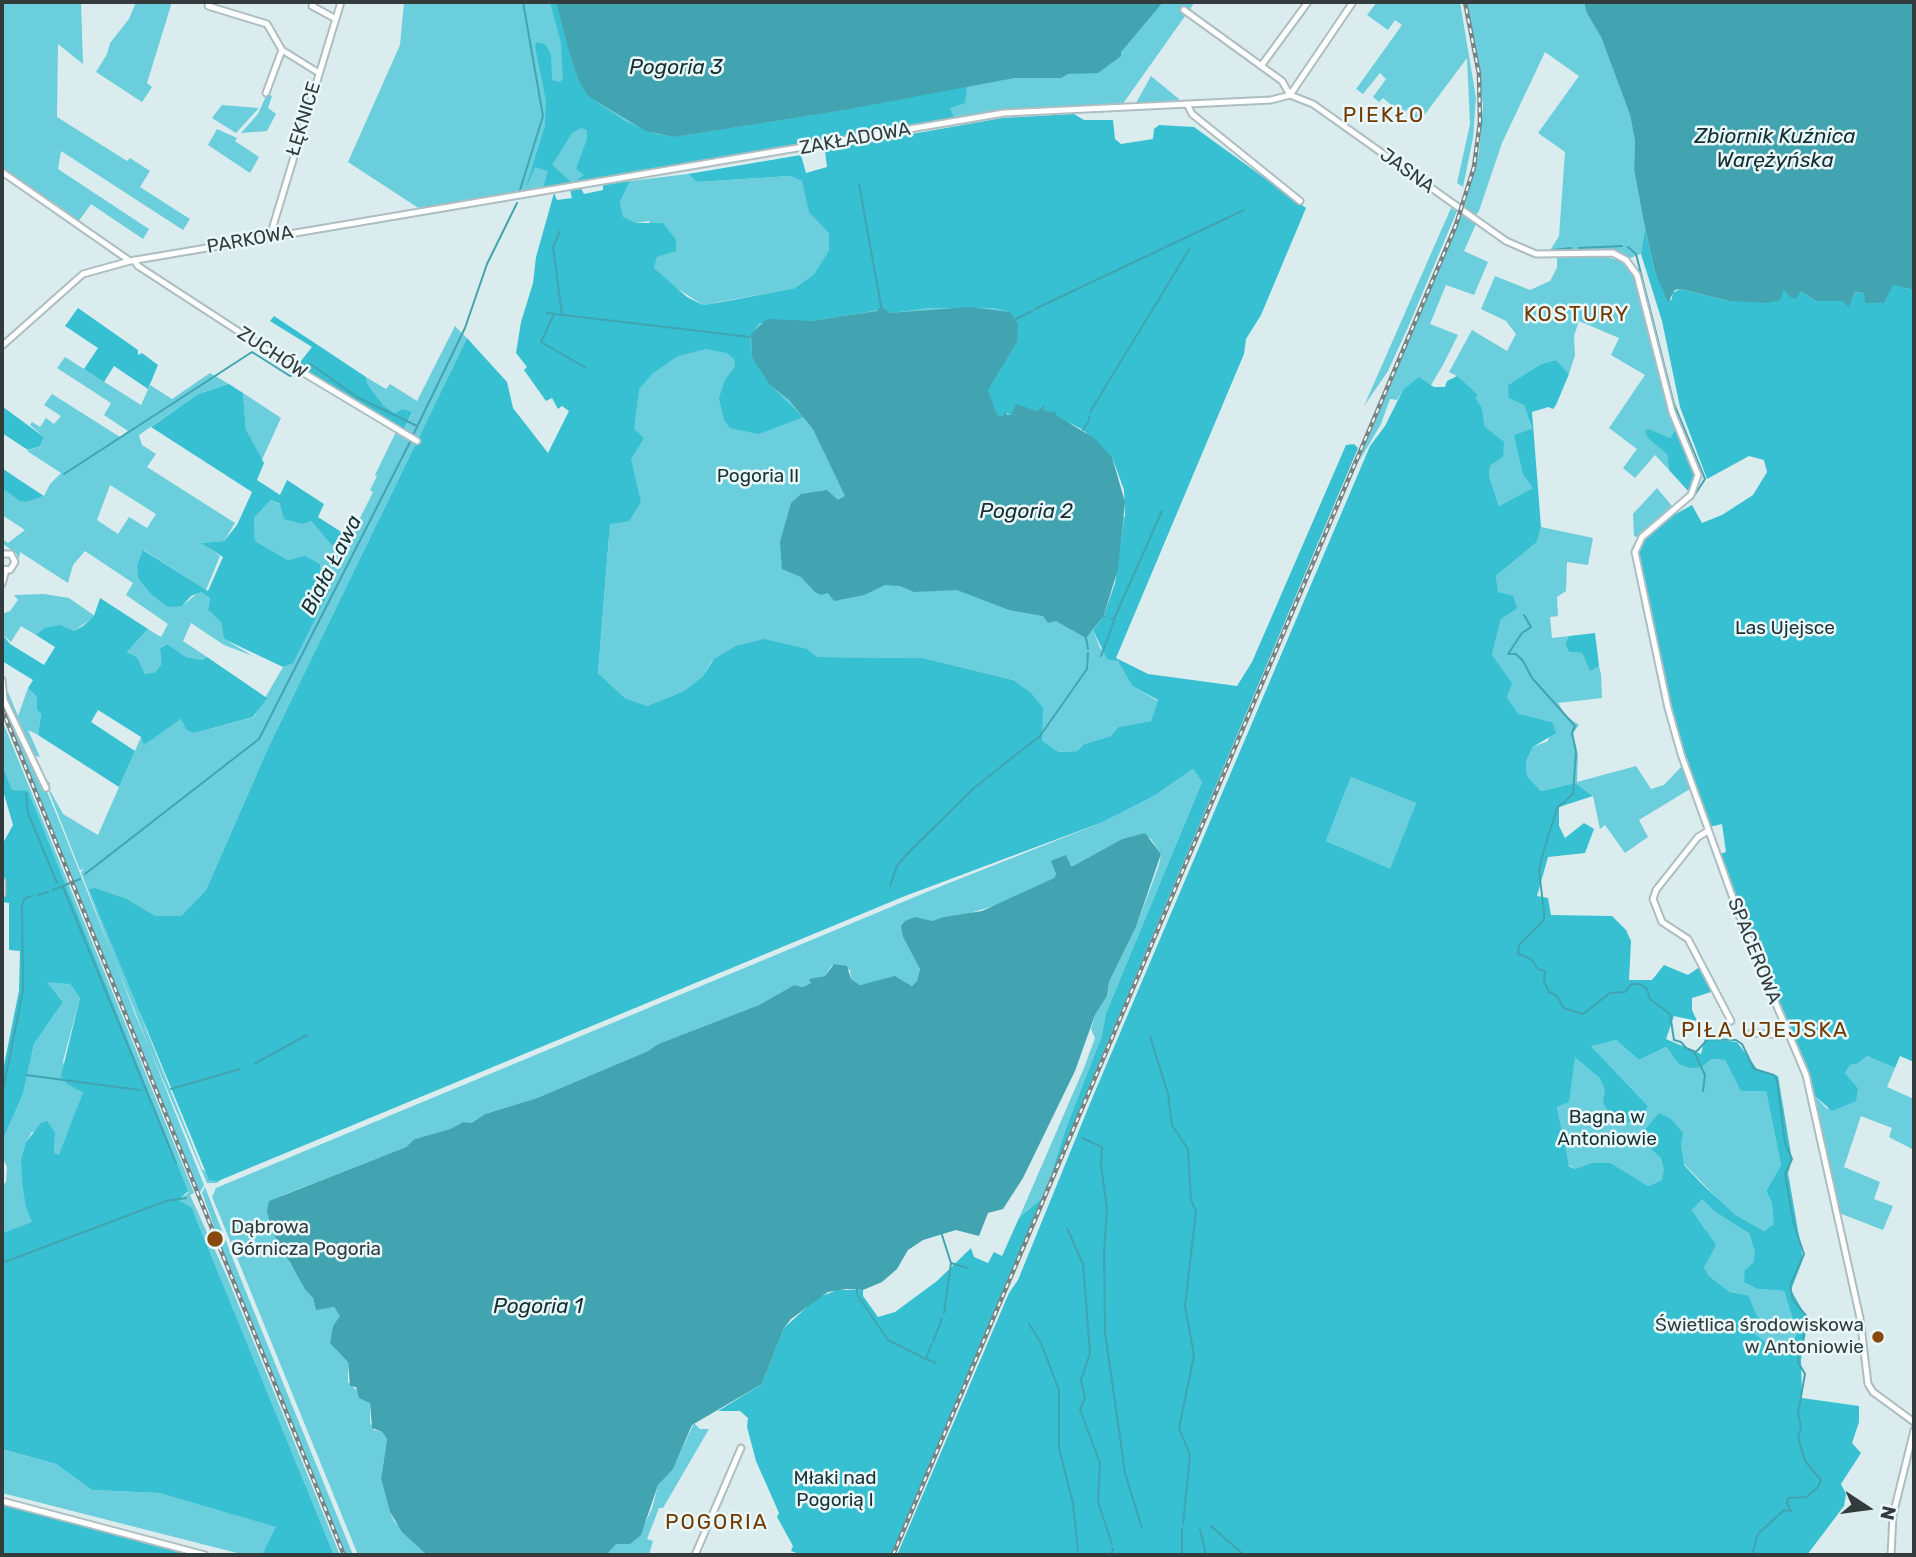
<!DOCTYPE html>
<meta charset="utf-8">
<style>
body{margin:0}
#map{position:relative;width:1916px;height:1557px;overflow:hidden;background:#dbecee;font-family:Rubik,sans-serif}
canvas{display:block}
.frame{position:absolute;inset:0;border:4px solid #343b3c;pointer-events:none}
.north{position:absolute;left:1832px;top:1473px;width:70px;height:70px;-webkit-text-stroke:5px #e9f9fb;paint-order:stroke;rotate:103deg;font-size:19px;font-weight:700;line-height:28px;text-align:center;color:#343b3c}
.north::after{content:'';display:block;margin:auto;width:24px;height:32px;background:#343b3c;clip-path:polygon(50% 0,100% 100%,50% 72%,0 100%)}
</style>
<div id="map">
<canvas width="1916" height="1557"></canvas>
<div class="frame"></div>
<div class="north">N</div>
</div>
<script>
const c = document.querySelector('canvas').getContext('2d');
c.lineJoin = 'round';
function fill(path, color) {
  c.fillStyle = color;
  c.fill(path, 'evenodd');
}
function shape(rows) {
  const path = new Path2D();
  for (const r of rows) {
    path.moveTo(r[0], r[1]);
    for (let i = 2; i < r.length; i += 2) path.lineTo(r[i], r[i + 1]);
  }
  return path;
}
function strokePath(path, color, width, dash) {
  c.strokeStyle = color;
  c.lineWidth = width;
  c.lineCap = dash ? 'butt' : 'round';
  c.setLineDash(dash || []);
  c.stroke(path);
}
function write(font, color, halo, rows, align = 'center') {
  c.font = font + ' Rubik,sans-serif';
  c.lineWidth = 5;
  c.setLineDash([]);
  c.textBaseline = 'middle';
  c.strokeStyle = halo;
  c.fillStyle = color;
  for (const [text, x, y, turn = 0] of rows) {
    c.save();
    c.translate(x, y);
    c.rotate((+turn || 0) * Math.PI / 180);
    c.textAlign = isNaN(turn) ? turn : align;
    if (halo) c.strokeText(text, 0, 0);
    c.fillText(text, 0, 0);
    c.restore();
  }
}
fill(shape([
 [2,2,81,2,83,64,58,44,57,117,127,161,130,158,150,171,140,187,190,219,183,230,61,151,58,169,149,229,143,239,91,204,78,222,59,206,2,170],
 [136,2,172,2,147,83,152,87,142,102,96,72,107,54,110,43,129,19],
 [404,2,1195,2,1122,105,1021,110,420,209,348,162,400,45],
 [1377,2,1460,2,1476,98,1473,138,1463,187,1457,183,1470,124,1467,58,1417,125,1411,121,1417,111,1409,107,1403,115,1383,98,1379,102,1373,97,1386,79,1380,73,1363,94,1356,89,1402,25,1395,20,1388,30,1367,15],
 [1466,2,1584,2,1601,37,1630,115,1635,141,1634,170,1645,228,1641,254,1630,258,1612,250,1594,249,1549,252,1559,236,1565,152,1538,133,1579,76,1545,52,1502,143,1479,211,1475,216,1464,208,1479,152,1483,105],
 [1151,76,1179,99,1179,100,1136,103],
 [267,94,272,96,268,108,276,114,267,131,241,133,258,114],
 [222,105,258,108,258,109,236,133,212,118],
 [217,129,237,138,235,141,259,157,250,173,208,145],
 [688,174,697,182,790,176,803,181,809,211,829,232,829,250,814,274,795,288,703,305,664,280,654,268,657,256,649,221,636,223,623,218,620,202,630,181],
 [1451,208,1457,211,1409,325,1388,371,1364,406],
 [1461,214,1476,224,1464,251,1488,262,1474,295,1446,285,1430,324,1458,335,1443,365,1431,385,1422,380,1403,390,1397,400,1390,399,1381,424,1358,463],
 [1600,255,1621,261,1635,278,1675,430,1670,438,1656,433,1667,454,1669,470,1655,455,1635,478,1623,468,1637,449,1609,428,1645,375,1611,355,1619,338,1579,321,1574,336,1575,355,1569,374,1556,360,1541,364,1508,385,1524,405,1532,430,1515,435,1534,488,1499,506,1489,476,1490,466,1503,457,1485,427,1482,408,1457,376,1449,372,1472,330,1507,351,1516,334,1506,321,1481,309,1495,276,1530,290,1550,281,1557,268,1557,257],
 [1009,303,1060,406,1125,518,1120,558,1091,632,1093,630,1100,648,1118,661,1132,686,1158,701,1151,721,1118,727,1111,736,1084,744,1077,751,1059,752,1041,741,1013,680,923,658,818,657,807,649,712,661,703,676,684,691,647,706,625,698,598,673,609,538,550,331],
 [455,326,467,338,268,748,206,890,181,916,154,916,127,899,96,888,146,1029,202,1169,218,1181,221,1180,217,1183,207,1183,135,1014,81,872,84,869,80,870,44,779,50,783,48,787,63,814,98,835,141,737,145,744,181,719,195,733,254,717,283,667,293,662,326,598,320,564,305,557,288,560,255,541,254,518,271,500,311,521,332,544,352,543,356,526,373,492,370,490,377,476,375,475,396,432,402,435,412,413,402,409,395,413,384,406,368,385,366,377,386,389,390,384,417,401],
 [65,357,141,405,150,385,172,399,210,373,229,384,198,394,139,435,142,445,156,454,147,467,235,523,224,541,202,543,220,556,206,590,144,550,137,566,138,578,182,606,200,591,210,598,208,610,221,622,224,639,253,656,224,645,191,623,183,641,207,657,202,660,186,657,166,644,160,648,161,665,155,672,145,674,137,657,127,652,148,629,161,637,168,624,126,595,133,583,85,551,73,565,68,583,20,552,19,559,16,553,2,543,2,539,8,543,25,530,2,515,2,488,27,502,44,496,50,484,61,473,27,451,40,446,44,437,30,425,32,422,40,427,46,418,54,424,61,416,44,405,52,394,120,437,128,431,104,415,111,403,57,368],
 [110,485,156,514,147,528,129,517,118,534,97,520],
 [243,393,281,418,261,462,246,430],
 [1657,488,1672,506,1637,537,1634,536,1633,514],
 [1541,527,1593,538,1588,565,1567,562,1566,591,1557,597,1558,616,1550,617,1552,638,1569,636,1565,643,1569,652,1582,653,1590,670,1599,666,1601,674,1602,698,1558,703,1566,716,1579,725,1573,733,1578,755,1577,782,1636,766,1651,789,1664,785,1682,766,1690,789,1639,820,1648,837,1625,853,1605,825,1600,829,1593,796,1575,783,1541,791,1527,776,1526,761,1533,747,1548,741,1552,722,1518,715,1507,697,1492,655,1501,619,1496,576,1537,542],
 [44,594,69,598,95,616,74,631,44,628,36,635,21,626,11,642,2,634,2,614,10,611,18,600,14,595],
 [28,688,37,697,37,710,41,714,38,735,28,730,40,757,33,755,19,721,7,705,5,692,8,692,18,716],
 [2,696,42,790,46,789,60,823,204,1185,201,1191,198,1192,23,757,2,704],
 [2,720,194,1193,190,1195,228,1279,340,1555,334,1555,192,1209,179,1200,188,1193,28,792,12,791,2,765],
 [1193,769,1202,782,1106,1013,1101,1038,1067,1125,1048,1184,1042,1198,1019,1218,1084,1068,1095,1038,1091,1029,1095,1015,1107,996,1109,982,1136,927,1159,865,1161,854,1151,839,1143,834,1122,839,1073,866,1052,861,1056,874,1054,878,1000,904,960,916,944,917,903,937,920,968,917,982,912,986,897,977,860,985,851,979,850,970,832,965,825,976,810,979,811,983,803,987,794,985,759,1005,658,1044,648,1051,537,1098,485,1114,472,1124,463,1122,450,1129,416,1139,406,1147,281,1196,289,1262,313,1298,316,1309,334,1307,341,1317,333,1326,348,1362,348,1382,370,1403,370,1422,374,1430,382,1432,387,1439,381,1479,390,1512,394,1521,427,1555,358,1555,215,1204,212,1197,216,1188,934,889,1103,822,1154,796],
 [1351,777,1416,803,1390,870,1326,841],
 [59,981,70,984,80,998,63,1061,68,1085,83,1091,65,1148,59,1156,54,1153,55,1133,32,1132,26,1142,21,1159,25,1204,33,1222,2,1233,2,1186,6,1182,7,1167,2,1156,2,1142,23,1094,34,1044,63,1002,47,982],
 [1616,1040,1639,1060,1666,1047,1679,1064,1702,1067,1712,1059,1725,1060,1741,1090,1766,1091,1781,1165,1766,1191,1772,1203,1775,1224,1764,1231,1745,1221,1755,1251,1758,1289,1784,1291,1797,1333,1789,1348,1764,1341,1750,1331,1748,1295,1730,1292,1709,1276,1704,1267,1706,1230,1692,1210,1698,1201,1694,1187,1716,1197,1684,1164,1662,1180,1648,1186,1616,1168,1584,1166,1575,1169,1568,1164,1557,1107,1565,1103,1574,1046,1647,1109,1648,1106,1590,1045],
 [1867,1056,1895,1068,1887,1087,1914,1099,1914,1150,1889,1137,1892,1128,1861,1116,1844,1167,1880,1182,1874,1199,1893,1206,1883,1230,1839,1213,1816,1109,1815,1096,1827,1109,1858,1088,1845,1073,1850,1065,1857,1064],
 [205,1187,240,1277,353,1555,345,1555,232,1276,202,1193],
 [694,1423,700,1429,709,1429,663,1508,659,1508,647,1539,653,1541,649,1555,606,1555,611,1547,643,1527,652,1509,658,1485,674,1466],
 [2,1449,56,1464,92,1490,159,1493,277,1527,262,1555,245,1555,2,1493]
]), '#6acedc');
fill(shape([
 [550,2,556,2,569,52,579,82,589,97,625,121,656,134,674,137,845,110,967,86,965,103,950,108,954,118,575,182,584,175,576,169,587,139,587,130,581,128,572,133,552,165,573,184,543,189,548,171,535,167,525,190,545,126,546,101,535,46,537,42,546,45,551,55,552,80,560,82,563,79,561,43],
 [1074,114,1084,120,1113,120,1115,139,1121,144,1153,139,1154,129,1159,125,1194,127,1306,208,1261,315,1246,339,1244,354,1116,658,1148,674,1237,686,1252,662,1346,445,1354,444,1358,448,1048,1184,1067,1125,1101,1038,1106,1013,1202,782,1193,769,1154,796,1103,822,905,896,218,1181,209,1180,89,889,96,888,127,899,155,916,181,916,206,890,268,748,467,338,507,382,513,408,548,453,569,411,562,406,558,409,552,398,546,401,524,370,527,367,516,353,521,322,533,283,536,257,554,193,557,200,572,198,570,190,581,188,584,194,603,190,603,185,630,181,620,202,623,217,636,223,663,223,676,240,676,251,657,257,654,268,687,297,703,305,722,302,795,288,814,274,829,250,829,233,809,212,802,181,790,176,697,182,688,174,801,155,806,173,827,167,825,151,861,143,1002,118],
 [928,308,995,308,1010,312,1017,342,988,390,997,415,1004,416,1006,412,1011,415,1016,405,1037,411,1044,405,1044,411,1056,413,1055,415,1083,430,1112,457,1124,490,1125,515,1115,583,1104,615,1108,617,1103,617,1093,630,1107,659,1118,661,1132,686,1158,700,1151,721,1118,727,1111,736,1084,744,1077,751,1059,752,1042,741,1043,708,1031,693,1013,680,923,658,818,657,807,649,764,639,736,646,714,659,703,676,684,691,647,706,625,698,598,673,610,524,629,521,641,502,631,459,644,438,634,429,639,389,653,373,678,356,706,349,727,353,734,359,735,367,725,380,719,398,724,420,730,428,759,434,803,417,770,385,752,356,750,337,759,323,811,321,880,310,890,313],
 [1645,228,1655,272,1671,301,1673,293,1680,289,1729,301,1784,289,1800,291,1816,301,1843,301,1849,306,1855,292,1864,293,1866,303,1884,302,1893,284,1910,289,1914,293,1914,1062,1900,1056,1895,1068,1867,1056,1857,1064,1850,1065,1845,1073,1858,1088,1856,1101,1832,1111,1815,1096,1806,1064,1731,886,1720,854,1726,852,1722,824,1709,827,1676,730,1639,571,1637,552,1644,538,1672,516,1692,505,1702,523,1722,515,1753,495,1767,472,1764,460,1749,456,1707,479,1680,407,1662,321,1641,254],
 [78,308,138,350,138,355,142,353,158,365,148,389,114,366,104,382,84,369,98,348,65,326],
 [274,316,366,377,368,385,384,406,395,413,402,409,412,412,403,432,297,366,312,347,270,321],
 [1556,360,1569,374,1556,405,1553,409,1548,407,1532,412,1541,527,1537,542,1496,576,1498,592,1513,596,1517,608,1501,619,1492,655,1512,683,1507,697,1518,714,1552,722,1556,733,1533,747,1526,761,1527,776,1541,791,1575,783,1593,796,1559,807,1559,826,1565,838,1584,823,1594,829,1585,853,1548,857,1537,896,1548,898,1551,915,1612,916,1626,930,1631,941,1629,980,1652,980,1664,965,1688,975,1701,966,1714,991,1692,998,1692,1010,1697,1021,1674,1016,1666,1039,1701,1054,1705,1038,1737,1042,1757,1069,1778,1076,1792,1160,1788,1173,1803,1259,1791,1290,1808,1320,1801,1360,1802,1398,1859,1406,1859,1422,1852,1443,1861,1453,1841,1484,1846,1494,1844,1506,1807,1555,897,1555,1009,1293,1018,1280,1091,1101,1370,446,1385,426,1403,390,1419,377,1434,387,1445,387,1447,381,1457,376,1478,395,1475,398,1482,408,1485,427,1504,442,1503,457,1490,466,1489,476,1499,506,1533,488,1523,474,1514,435,1532,429,1524,405,1509,398,1508,385,1541,364],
 [1351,777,1416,803,1390,869,1326,841],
 [1616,1040,1639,1060,1666,1047,1679,1064,1690,1068,1702,1067,1712,1059,1725,1060,1741,1091,1766,1091,1781,1165,1766,1191,1772,1203,1774,1224,1764,1231,1735,1215,1702,1184,1684,1165,1681,1146,1683,1133,1671,1119,1659,1113,1645,1130,1649,1147,1661,1158,1664,1169,1662,1180,1648,1186,1610,1163,1592,1163,1575,1169,1569,1166,1557,1107,1569,1102,1575,1057,1600,1078,1605,1090,1603,1102,1611,1118,1621,1122,1635,1122,1643,1118,1648,1106,1591,1046],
 [1702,1199,1716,1212,1749,1233,1755,1252,1754,1262,1745,1270,1744,1282,1758,1289,1784,1291,1797,1333,1789,1348,1764,1341,1751,1331,1759,1321,1748,1295,1730,1292,1709,1276,1704,1267,1716,1245,1692,1210],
 [229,384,243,393,246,430,264,463,257,480,280,495,287,480,324,504,318,517,349,537,356,526,352,543,332,545,311,521,303,524,284,519,280,504,271,500,254,518,255,541,288,560,305,556,320,564,326,598,293,663,283,667,224,639,221,622,208,610,210,598,201,592,191,596,182,606,168,607,151,594,138,578,137,566,143,550,208,591,223,557,201,543,224,541,237,525,252,492,151,427,198,394],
 [3,407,44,437,40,446,28,450,2,433],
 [1648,429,1670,438,1675,430,1695,473,1689,492,1669,470,1667,454,1648,438,1645,431],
 [2,468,18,479,44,496,27,502,20,501,2,488],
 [100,598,148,629,127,652,137,657,145,674,155,672,161,665,160,648,167,644,186,657,202,660,207,657,267,698,253,717,195,733,187,730,181,719,144,745,141,737,98,710,91,722,135,751,119,787,38,735,41,714,37,710,37,697,28,688,33,680,2,661,2,634,10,644,44,665,55,647,36,635,44,628,60,625,74,631,83,626,94,616],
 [1595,633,1599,666,1590,671,1582,653,1569,652,1565,643,1569,636],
 [2,765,12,790,28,791,188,1191,179,1200,192,1208,197,1221,334,1555,262,1555,276,1527,159,1493,92,1490,56,1464,2,1449,2,1233,32,1222,25,1204,22,1180,21,1159,26,1142,41,1123,47,1121,55,1133,54,1153,59,1155,83,1092,68,1085,61,1076,80,998,70,984,47,982,63,1002,34,1044,23,1094,2,1142,2,1075,19,991,20,951,9,950,9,903,2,902,5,892,2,845,13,825,2,787],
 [1042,1198,891,1555,802,1555,791,1551,793,1546,777,1517,779,1513,756,1461,747,1427,748,1418,740,1411,718,1411,762,1384,784,1328,817,1298,837,1290,863,1290,863,1296,878,1317,895,1312,937,1281,971,1248,974,1257,988,1263,994,1252,1002,1256,1019,1218],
 [2,1503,112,1533,194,1555,2,1555]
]), '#36c0d1');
fill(shape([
 [556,2,1163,2,1121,52,1121,56,1098,73,1068,74,1061,78,1014,78,845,110,674,137,646,131,589,97,579,82,569,52],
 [1584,2,1914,2,1914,293,1910,289,1893,285,1884,303,1865,303,1864,293,1855,292,1849,307,1842,301,1816,301,1800,291,1796,299,1790,297,1784,289,1780,300,1767,303,1729,301,1680,289,1675,290,1668,302,1655,272,1645,228,1634,170,1635,141,1630,115,1601,37,1587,13],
 [881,306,890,313,969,307,1010,312,1018,324,1017,342,988,390,997,415,1003,416,1006,410,1006,415,1011,415,1016,404,1037,411,1044,405,1044,411,1056,412,1056,415,1094,438,1112,457,1125,502,1118,569,1104,615,1109,617,1103,617,1086,638,1056,621,1048,623,1043,616,1009,610,957,590,914,592,900,586,885,585,864,595,834,601,828,593,821,595,815,592,801,577,782,569,780,542,791,503,801,494,827,490,838,500,845,496,813,429,789,400,770,385,757,365,752,356,751,334,767,319,811,321,877,311],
 [1145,833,1161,854,1136,927,1109,982,1107,996,1095,1015,1075,1071,1023,1178,1003,1209,988,1213,979,1236,956,1230,923,1240,908,1250,897,1269,882,1282,863,1290,846,1289,828,1292,791,1319,784,1328,762,1384,692,1425,673,1469,658,1485,641,1535,630,1544,616,1544,606,1555,427,1555,402,1532,390,1512,381,1479,387,1439,382,1432,372,1428,370,1403,359,1398,356,1387,350,1386,348,1362,330,1343,333,1326,340,1316,334,1307,316,1310,313,1298,305,1289,272,1231,267,1211,269,1201,406,1147,415,1139,450,1129,463,1122,472,1123,485,1114,537,1098,648,1051,658,1044,759,1005,794,985,803,987,811,983,809,979,825,976,834,964,847,966,851,979,860,985,895,976,912,986,917,981,920,969,903,937,901,926,905,921,915,917,932,921,944,917,982,911,1054,878,1056,874,1051,861,1066,855,1071,866,1073,866,1122,839]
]), '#42a4b1');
strokePath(shape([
 [859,184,881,306],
 [520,190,543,116,523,2],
 [560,231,553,247,562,315],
 [1628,247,1636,254,1674,404,1705,479,1692,499],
 [1579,248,1622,246],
 [1553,250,1571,248],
 [1035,309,1244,210],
 [547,313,750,337],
 [554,314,541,342,586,368],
 [1016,319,1032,311],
 [301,369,309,364,312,365,357,397,417,426],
 [1090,412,1190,248],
 [1089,420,1089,417],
 [1083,430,1088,422],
 [413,435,465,328,487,264,517,203],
 [64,474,252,352,290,376,297,373],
 [1524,615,1531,627,1522,633,1508,654,1516,654,1523,661,1532,678,1575,726,1572,733,1576,752,1573,794,1557,808,1543,853,1539,871,1543,904],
 [1112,619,1114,619,1162,511],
 [1086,638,1088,649],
 [1101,656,1114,621],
 [1013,757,1040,736,1087,669,1088,653],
 [26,793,28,813,57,883],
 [85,874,259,739,411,440],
 [890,886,897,866,907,854,974,788,1012,758],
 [63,887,176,1163],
 [53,890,80,879],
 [38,895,48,892],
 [1544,908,1544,920,1519,945,1518,954,1531,959,1538,969,1545,971,1544,981,1549,992,1556,995,1564,1008,1583,1014,1610,993,1625,992,1632,984,1640,984,1647,989,1650,999,1670,1014,1674,1040,1681,1042,1686,1048,1696,1052,1708,1039,1736,1040,1742,1044,1754,1069,1774,1075,1777,1080,1785,1143,1792,1159,1785,1174,1794,1225,1804,1254,1790,1286,1793,1300,1808,1318,1798,1362,1805,1374,1798,1413,1801,1427,1798,1437,1805,1461,1821,1480,1818,1487,1807,1497,1788,1498,1787,1504,1791,1511,1784,1510,1758,1534,1752,1555],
 [1150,1036,1168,1094,1172,1125,1188,1149,1191,1200,1196,1211,1185,1306,1194,1355,1179,1428,1190,1455,1183,1524],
 [1694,1052,1705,1075,1703,1091],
 [254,1064,307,1035],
 [26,1075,140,1090],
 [171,1089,240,1069],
 [2,1095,23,990,22,906,25,898,32,896],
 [1082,1138,1102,1147,1101,1166,1107,1208,1104,1253,1105,1332,1125,1473,1142,1528],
 [1067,1228,1083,1264,1090,1353,1081,1380,1085,1398,1080,1410,1100,1463,1098,1502,1112,1544],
 [942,1235,951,1263,944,1313],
 [2,1263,166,1201,186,1198],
 [951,1263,967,1268],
 [857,1294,857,1289],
 [858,1296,888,1340,926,1359],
 [1029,1324,1041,1343,1059,1390,1059,1448,1073,1503,1078,1550],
 [933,1342,942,1318],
 [931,1345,926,1359,936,1363],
 [1211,1526,1244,1555],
 [1200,1529,1206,1555],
 [1111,1555,1113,1549],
 [1182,1555,1182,1529]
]), '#42a4b1', 2);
const minor = shape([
 [314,2,312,6,336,19],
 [208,6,267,24,282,50,319,73],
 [1184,10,1282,81,1290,95,1313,104,1506,241,1536,254,1613,253,1626,260,1637,275,1672,412,1698,475,1691,495,1642,537,1635,552,1668,708,1681,754,1743,926,1806,1075,1860,1318,1868,1384,1873,1392,1914,1422],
 [1261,66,1308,2],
 [266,93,282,50],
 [1290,95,1353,2],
 [1187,104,1192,114,1300,201],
 [2,172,130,261],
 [270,236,341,2],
 [134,260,138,266,287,363,417,441],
 [2,346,83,274,130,261,1004,113,1271,100,1290,95],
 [2,554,11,554,15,562,10,570,2,569],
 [2,584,6,570],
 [2,680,4,700,46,788],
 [1708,831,1698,837,1656,890,1653,899,1662,922,1688,939,1731,1021],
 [2,881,2,894],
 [1751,1033,1782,1035,1788,1033],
 [2,1501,205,1555],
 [695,1555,741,1448],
 [1891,1555,1893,1515,1914,1430]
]);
strokePath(minor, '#aebdc0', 9);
strokePath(minor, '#fff', 5);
const rail = shape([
 [2,709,344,1555],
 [893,1555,1456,225,1474,167,1480,122,1479,74,1465,2]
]);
strokePath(rail, '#778283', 4.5);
strokePath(rail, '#e9f9fb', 2, [5]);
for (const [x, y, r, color] of [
 [215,1239,9,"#88490d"],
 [1878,1337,7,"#88490d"]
]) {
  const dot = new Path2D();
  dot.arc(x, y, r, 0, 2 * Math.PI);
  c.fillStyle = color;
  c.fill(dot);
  strokePath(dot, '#e9f9fb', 2.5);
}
write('19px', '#343b3c', '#e9f9fb', [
 ["ŁĘKNICE",304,119,-73],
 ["ZAKŁADOWA",855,139,-10],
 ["JASNA",1407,171,36],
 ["PARKOWA",250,240,-10],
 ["ZUCHÓW",272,353,33],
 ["SPACEROWA",1754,951,68]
]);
write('19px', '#1b3134', '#e9f9fb', [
 ["Pogoria II",758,477],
 ["Las Ujejsce",1785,629],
 ["Bagna w",1607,1118],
 ["Antoniowie",1607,1140],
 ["Młaki nad",835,1479],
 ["Pogorią I",835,1501]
]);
write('19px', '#343b3c', '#e9f9fb', [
 ["Dąbrowa",231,1228],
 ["Górnicza Pogoria",231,1250],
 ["Świetlica środowiskowa",1864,1326,"right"],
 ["w Antoniowie",1864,1348,"right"]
], 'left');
write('italic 21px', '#172e31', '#e9f9fb', [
 ["Pogoria 3",676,68],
 ["Zbiornik Kuźnica",1775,137],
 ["Warężyńska",1775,161],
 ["Pogoria 2",1026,512],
 ["Biała Ława",332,565,-63],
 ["Pogoria 1",538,1307]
]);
c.letterSpacing = '2px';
write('21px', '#713900', '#e9f9fb', [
 ["PIEKŁO",1384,116],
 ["KOSTURY",1577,315],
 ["PIŁA UJEJSKA",1765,1031],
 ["POGORIA",717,1523]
]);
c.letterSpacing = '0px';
</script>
